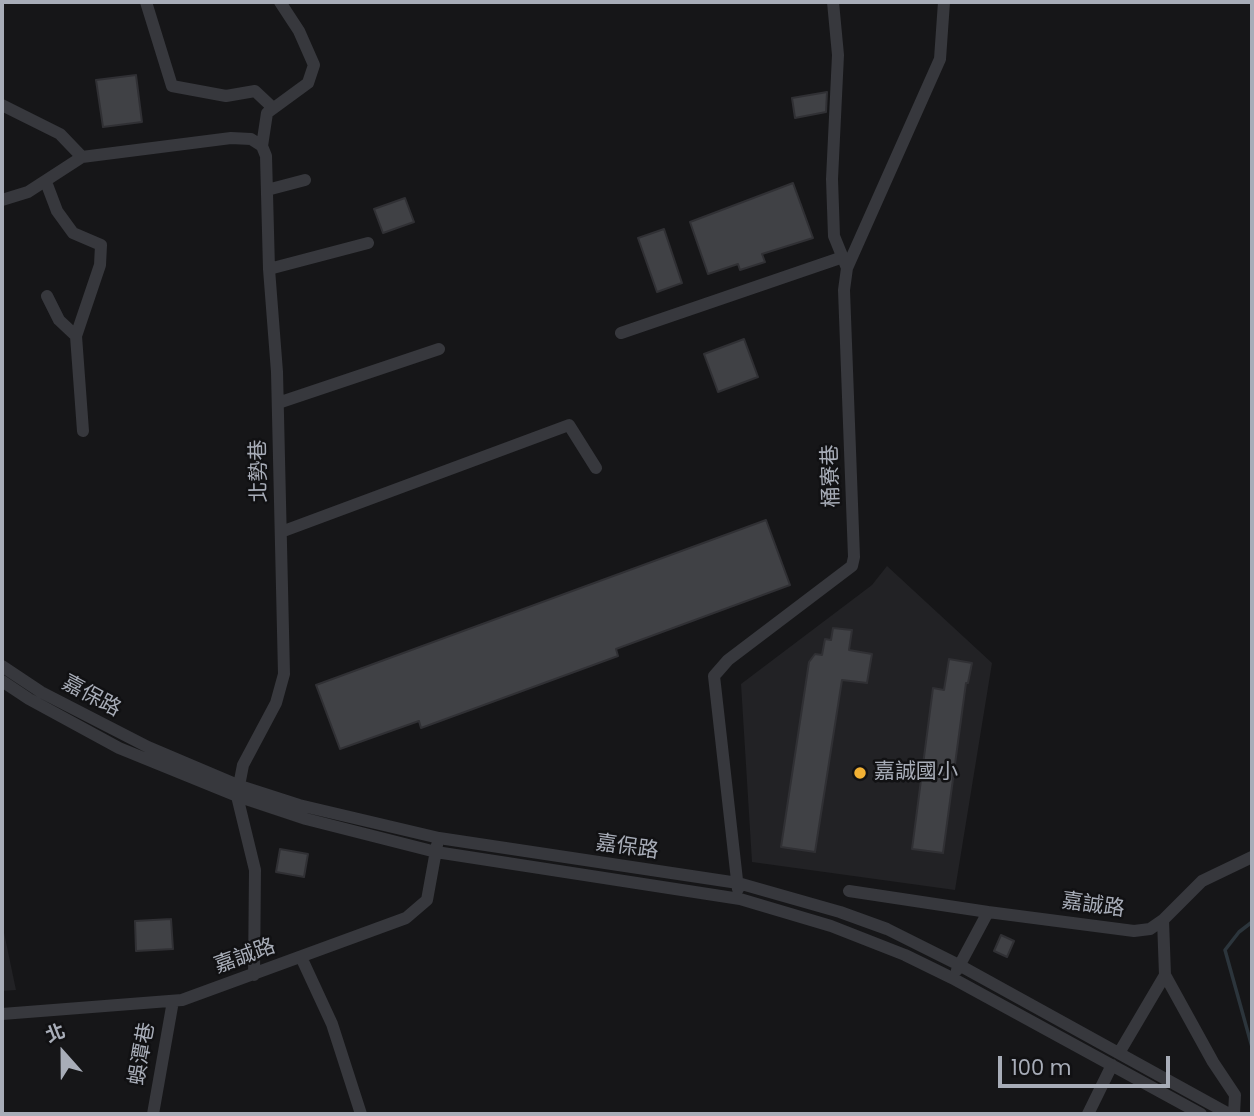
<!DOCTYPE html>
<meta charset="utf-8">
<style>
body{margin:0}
#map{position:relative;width:1254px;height:1116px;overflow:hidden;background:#161618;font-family:Poppins,"Noto Sans TC",sans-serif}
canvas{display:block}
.frame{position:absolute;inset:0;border:4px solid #a8adb8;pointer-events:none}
.north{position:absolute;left:28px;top:1018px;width:70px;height:70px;-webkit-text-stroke:5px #111113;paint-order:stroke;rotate:339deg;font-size:19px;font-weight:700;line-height:28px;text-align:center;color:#a8adb8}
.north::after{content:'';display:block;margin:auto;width:24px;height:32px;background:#a8adb8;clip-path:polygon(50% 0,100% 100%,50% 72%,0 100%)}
.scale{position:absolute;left:998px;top:1056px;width:172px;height:32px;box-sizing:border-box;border:4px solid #a8adb8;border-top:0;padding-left:9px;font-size:21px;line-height:24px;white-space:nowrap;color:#a8adb8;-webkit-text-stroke:5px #111113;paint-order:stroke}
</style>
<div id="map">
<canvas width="1254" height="1116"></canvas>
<div class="frame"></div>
<div class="north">北</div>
<div class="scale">100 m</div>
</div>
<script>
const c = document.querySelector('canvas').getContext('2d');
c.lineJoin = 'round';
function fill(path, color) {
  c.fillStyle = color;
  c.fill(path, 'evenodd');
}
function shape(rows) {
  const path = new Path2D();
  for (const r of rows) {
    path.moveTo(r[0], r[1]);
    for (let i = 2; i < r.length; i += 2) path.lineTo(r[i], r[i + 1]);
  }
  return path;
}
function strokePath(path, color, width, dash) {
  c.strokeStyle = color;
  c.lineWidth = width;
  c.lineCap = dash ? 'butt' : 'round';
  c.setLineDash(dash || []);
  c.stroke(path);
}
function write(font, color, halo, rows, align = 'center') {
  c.font = font + ' Poppins,"Noto Sans TC",sans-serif';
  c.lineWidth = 5;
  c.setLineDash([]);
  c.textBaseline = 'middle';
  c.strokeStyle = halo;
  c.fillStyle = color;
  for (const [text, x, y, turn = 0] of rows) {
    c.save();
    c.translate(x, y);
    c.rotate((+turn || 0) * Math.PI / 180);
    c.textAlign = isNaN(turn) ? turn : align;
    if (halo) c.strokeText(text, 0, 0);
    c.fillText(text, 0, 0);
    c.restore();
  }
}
fill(shape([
 [887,566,992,663,955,890,752,862,741,684,872,585],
 [2,923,16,990,2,991]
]), '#222225');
strokePath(shape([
 [1252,922,1239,932,1225,950,1252,1047]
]), '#2c353c', 3.5);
const building = shape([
 [136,75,142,122,103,127,96,80,136,75],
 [827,92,826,112,795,118,792,98,827,92],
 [793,183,813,238,762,254,765,262,740,270,738,264,708,274,690,222,793,183],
 [405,198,414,222,383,233,374,209,405,198],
 [664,229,682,283,657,292,638,238,664,229],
 [744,339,758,377,718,392,704,354,744,339],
 [766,520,790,585,616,649,618,656,421,728,419,721,340,749,316,685,766,520],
 [833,628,852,630,849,650,872,654,867,683,842,680,815,852,781,847,809,662,815,654,822,655,825,639,831,640,833,628],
 [949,659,972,663,968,683,966,683,943,853,912,849,933,688,944,690,949,659],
 [280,849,308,854,304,877,276,872,280,849],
 [171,919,173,949,136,951,135,921,171,919],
 [1001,935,1014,941,1007,957,994,951,1001,935]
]);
fill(building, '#404145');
strokePath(building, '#303034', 2);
strokePath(shape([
 [146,2,172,86,226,96,255,91,272,107],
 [833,2,838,55,832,179,834,236,847,268],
 [2,105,60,134,82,157],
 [262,146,267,113,308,83,314,65,299,31,280,2],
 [46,182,57,211,73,233,101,245,100,265,76,336],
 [267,190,305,180],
 [2,200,28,192,82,157,231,138,251,139,262,146,266,156,269,269,277,372,284,674,276,703,243,765,237,796,255,870,254,975],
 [269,269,368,243],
 [47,296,59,320,76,336,83,431],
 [621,333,843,257],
 [278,403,439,349],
 [281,532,569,425,596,468],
 [2,666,41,692,148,747,240,786,299,805,439,838,738,883,840,912,887,929,959,965,1229,1114],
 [2,681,29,699,119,748,237,796,306,819,436,852,740,899,831,926,905,955,952,978,1201,1114],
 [738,889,714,676,728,660,852,566,854,557,844,290,847,268,940,59,944,2],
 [849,891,988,912],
 [1163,920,1165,975,1213,1062,1235,1095,1234,1114],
 [301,957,332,1024,361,1114],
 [957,970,988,912,1134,931,1150,929,1163,920,1202,881,1252,857],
 [2,1014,182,1000,406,918,427,900,437,845],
 [1119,1053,1165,975],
 [153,1114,173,1001],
 [1088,1114,1112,1065]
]), '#37383d', 12);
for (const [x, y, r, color] of [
 [860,773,7,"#f2b134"]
]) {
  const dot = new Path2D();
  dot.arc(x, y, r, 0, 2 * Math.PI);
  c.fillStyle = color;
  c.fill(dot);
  strokePath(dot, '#111113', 2.5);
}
write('21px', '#a8adb8', '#111113', [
 ["北勢巷",260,471,-91],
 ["桶寮巷",832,476,-92],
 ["嘉保路",91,697,28],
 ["嘉保路",627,848,8],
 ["嘉誠路",1093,906,8],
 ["嘉誠路",245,957,-20],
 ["蜈潭巷",143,1054,-80]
]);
write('21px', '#a8adb8', '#111113', [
 ["嘉誠國小",874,773]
], 'left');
</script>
